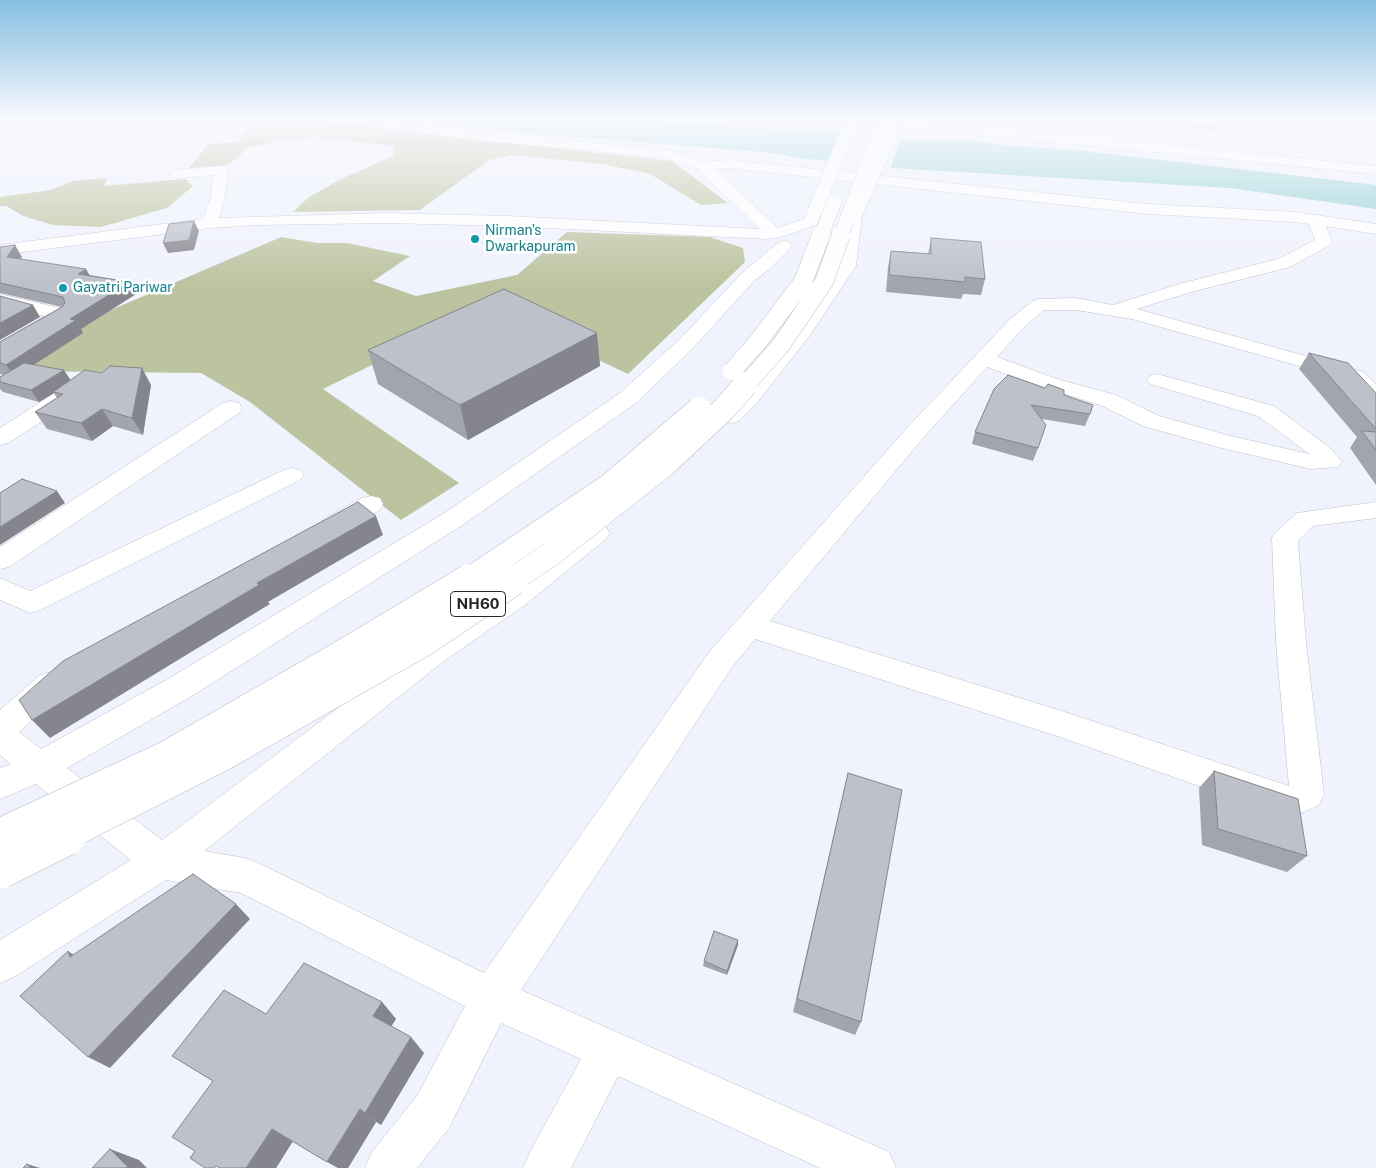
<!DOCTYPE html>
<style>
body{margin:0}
canvas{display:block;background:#f0f2fd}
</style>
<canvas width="1376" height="1168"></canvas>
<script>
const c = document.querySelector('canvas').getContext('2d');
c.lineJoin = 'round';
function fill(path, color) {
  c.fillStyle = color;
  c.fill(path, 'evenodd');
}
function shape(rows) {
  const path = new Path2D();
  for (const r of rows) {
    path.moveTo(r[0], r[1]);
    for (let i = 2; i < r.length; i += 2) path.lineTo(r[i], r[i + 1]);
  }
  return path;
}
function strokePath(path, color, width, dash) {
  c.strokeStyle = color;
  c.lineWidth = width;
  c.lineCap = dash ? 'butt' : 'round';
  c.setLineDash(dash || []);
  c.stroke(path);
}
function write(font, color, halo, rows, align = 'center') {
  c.font = font + ' "Public Sans",sans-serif';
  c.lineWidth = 5;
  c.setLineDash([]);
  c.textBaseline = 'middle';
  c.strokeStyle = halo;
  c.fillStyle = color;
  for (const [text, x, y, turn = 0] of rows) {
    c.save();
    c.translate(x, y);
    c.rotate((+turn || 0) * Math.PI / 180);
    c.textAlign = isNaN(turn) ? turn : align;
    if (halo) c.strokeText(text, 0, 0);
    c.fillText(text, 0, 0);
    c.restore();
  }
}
fill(shape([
 [252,120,319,120,480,140,672,161,728,203,701,205,650,174,603,164,512,155,489,160,420,210,293,212,309,197,339,180,393,156,393,146,315,137,280,140,248,148,228,165,189,168,208,144,238,142],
 [107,178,104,186,185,179,193,186,167,208,101,227,53,225,23,216,6,206,0,206,0,197,50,190,73,181],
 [567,232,710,237,743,248,745,262,628,374,488,308,323,389,459,483,401,520,250,402,201,373,17,371,104,313,281,237,317,243,347,243,410,256,373,281,416,296,517,275]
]), '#bcc49f');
fill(shape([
 [428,120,661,120,736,127,820,130,903,140,968,140,1004,145,1085,151,1376,185,1376,209,1230,188,892,168,798,158,774,153,516,132]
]), '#92d0d4');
fill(shape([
 [855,131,901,137,890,170,840,165]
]), '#f0f2fd');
const minor = shape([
 [347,120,390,120,477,132,668,150,704,162,729,160,1148,204,1296,212,1376,224,1376,234,1326,226,1332,242,1330,245,1290,267,1191,292,1137,309,1363,372,1376,384,1376,402,1368,401,1349,380,1132,319,1076,310,1044,310,1025,326,997,357,1057,379,1116,395,1159,416,1231,436,1309,454,1258,416,1150,384,1147,380,1150,376,1157,374,1274,406,1330,448,1342,462,1338,467,1311,469,1218,447,1143,426,1100,405,1043,387,987,367,923,438,770,621,1062,711,1289,786,1276,643,1272,538,1276,532,1297,513,1376,502,1376,518,1313,526,1298,541,1306,643,1324,794,1319,805,1290,818,1060,737,755,639,732,667,521,990,889,1152,896,1168,820,1168,618,1076,571,1168,523,1168,530,1152,581,1059,501,1023,449,1128,417,1168,365,1168,372,1152,417,1096,465,1006,241,893,166,880,14,977,0,983,0,940,131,860,36,784,0,799,0,768,11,764,0,755,0,710,40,675,51,672,62,675,66,684,62,693,19,732,41,749,168,679,443,514,620,393,680,339,742,273,778,243,784,241,790,243,792,246,772,267,754,281,694,347,636,403,461,526,190,697,67,768,162,840,422,645,505,591,588,527,597,524,606,527,610,533,606,539,525,605,444,661,204,851,245,858,258,863,484,973,710,651,907,428,1011,318,1033,301,1039,299,1076,298,1113,305,1179,284,1278,259,1315,240,1309,224,1296,222,1148,214,729,168,715,169,778,228,804,219,810,208,815,206,820,208,823,211,818,222,816,225,785,236,768,239,507,226,386,223,259,225,210,228,0,255,0,245,203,219,211,197,213,175,178,178,173,177,171,174,173,171,178,170,221,166,228,170,225,197,219,218,386,213,507,216,760,229,698,169,666,158,477,140,353,124,347,120],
 [864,120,925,120,1376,166,1376,174,870,124,864,120],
 [1225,120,1237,120,1238,132,1236,135,1228,135,1225,120],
 [854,213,859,215,862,218,856,266,811,334,755,405,739,421,731,423,723,421,720,416,723,411,739,395,797,326,838,266,846,218,849,215,854,213],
 [0,294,68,310,70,314,68,318,7,354,0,356,0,342,45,316,0,304,0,294],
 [69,388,77,389,80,394,77,399,8,443,0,445,0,428,61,389,69,388],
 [231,401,239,403,242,408,239,413,9,567,0,569,0,547,223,403,231,401],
 [292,468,300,470,304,475,300,480,40,610,30,613,0,600,0,578,30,591,284,470,292,468],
 [371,496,380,498,383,504,380,510,342,531,333,534,324,531,320,525,324,519,362,498,371,496]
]);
strokePath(minor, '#bec1cb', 1);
fill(minor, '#fff');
const minorBridge = shape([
 [815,211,851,124],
 [854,218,892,129]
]);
const highwayBridgeFar4 = shape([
 [821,236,834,202],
 [841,236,883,120]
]);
const highwayBridgeFar3 = shape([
 [732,371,757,343,803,282,821,235],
 [745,386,781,345,824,282,841,235]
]);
const highwayBridgeFar2 = shape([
 [467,581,609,486,699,409],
 [511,581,551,554,664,465,725,408,746,384]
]);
const highwayBridgeFar1 = shape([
 [0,834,168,756,344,655,469,580],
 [63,836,219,757,426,639,513,580]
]);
const highwayBridge = shape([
 [0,868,66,835]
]);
strokePath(minorBridge, '#bec1cb', 15, []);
strokePath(highwayBridgeFar4, '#bec1cb', 15, []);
strokePath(highwayBridgeFar3, '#bec1cb', 19, []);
strokePath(highwayBridgeFar2, '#bec1cb', 25, []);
strokePath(highwayBridgeFar1, '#bec1cb', 32, []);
strokePath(highwayBridge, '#bec1cb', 42, []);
strokePath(minorBridge, '#fff', 14);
strokePath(highwayBridgeFar4, '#fff', 14);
strokePath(highwayBridgeFar3, '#fff', 18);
strokePath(highwayBridgeFar2, '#fff', 24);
strokePath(highwayBridgeFar1, '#fff', 31);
strokePath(highwayBridge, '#fff', 41);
fill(shape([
 [1171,120,1218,120,1219,123,1215,130,1172,125],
 [1313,120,1359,120,1356,126,1314,121],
 [931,238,985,279,981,295,963,294,961,299,886,292,888,267,891,251,928,254],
 [0,247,22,257,20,259,90,275,130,282,136,294,81,329,83,333,33,365,70,380,151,385,143,435,113,426,92,441,47,429,35,412,57,398,54,393,39,402,3,392,0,389,0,377,4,375,0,374,0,342,62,307,0,293],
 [597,333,600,366,468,440,378,384,368,350],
 [1309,353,1376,393,1376,485,1350,448,1357,437,1299,369],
 [994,389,1064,395,1090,414,1085,426,1042,419,1038,448,1033,461,972,444,975,432],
 [1214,771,1307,856,1287,872,1202,845,1199,788],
 [848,773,861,1022,855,1035,793,1012],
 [738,940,738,945,727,975,703,966,704,961],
 [382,1002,396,1019,391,1026,424,1053,381,1125,376,1122,348,1168,338,1168,293,1141,276,1168,195,1151,266,1014]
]), '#a3a5ae');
fill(shape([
 [194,221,199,231,194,250,168,253,163,243],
 [15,245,22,257,14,268,7,257],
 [86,269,93,281,78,274],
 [130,282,136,294,81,329,83,333,15,377,6,365,70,319],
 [33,305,40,317,0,340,0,323],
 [597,333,600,366,468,440,460,405],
 [142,368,151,385,143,435,132,418],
 [64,370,72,382,53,392,54,393,39,402,31,390],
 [102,409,113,426,92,441,81,423],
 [57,491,65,503,0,545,0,527],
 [376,516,383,535,268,602,270,604,50,738,32,720,257,583],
 [236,904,250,919,110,1068,88,1057],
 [738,940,738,945,727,975,727,971],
 [68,951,89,966,70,957],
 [382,1002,396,1019,387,1033,373,1016],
 [411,1037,424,1053,381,1125,365,1113],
 [360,1109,376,1122,348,1168,338,1168,327,1162],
 [272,1129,293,1141,276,1168,246,1168],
 [110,1149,139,1160,147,1168,126,1168],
 [27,1164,40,1168,31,1168]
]), '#85868d');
const building = shape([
 [1196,120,1218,120,1219,123,1196,120],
 [194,221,189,240,163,243,169,224,194,221],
 [931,238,981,242,985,279,965,277,965,282,889,275,891,251,931,254,931,238],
 [15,245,7,257,86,269,78,274,130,282,70,319,76,320,6,365,0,363,0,342,62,307,65,303,63,297,0,283,0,247,15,245],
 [504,289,597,333,460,405,368,350,504,289],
 [0,296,33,305,0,323,0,296],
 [1309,353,1348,363,1376,393,1376,429,1309,353],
 [24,363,64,370,31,390,0,382,0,377,24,363],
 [110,366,142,368,132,418,102,409,81,423,35,412,63,394,53,392,85,370,102,373,110,366],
 [1008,375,1045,388,1048,384,1064,390,1064,395,1093,405,1090,414,1031,405,1046,425,1038,448,975,432,994,389,1008,375],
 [1362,431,1376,432,1376,450,1362,431],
 [22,479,57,491,0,527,0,493,22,479],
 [358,502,376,516,257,583,259,585,32,720,19,700,63,661,358,502],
 [1214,771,1298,799,1307,856,1218,829,1214,771],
 [848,773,902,790,861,1022,797,999,848,773],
 [193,874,236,904,88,1057,20,996,68,951,70,957,193,874],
 [714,931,738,940,727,971,704,961,714,931],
 [304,963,382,1002,373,1016,411,1037,365,1113,360,1109,327,1162,272,1129,246,1168,220,1168,216,1166,214,1168,205,1168,190,1158,195,1151,172,1137,213,1081,172,1056,224,990,266,1014,304,963],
 [110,1149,128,1167,126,1168,92,1168,110,1149],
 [27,1164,31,1168,23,1168,27,1164]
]);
fill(building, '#bec0ca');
strokePath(building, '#85868d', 1);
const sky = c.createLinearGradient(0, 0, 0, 284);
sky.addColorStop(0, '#85bfe0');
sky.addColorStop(0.42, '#f8f9fe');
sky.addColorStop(1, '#f8f9fe00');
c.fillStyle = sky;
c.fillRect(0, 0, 1376, 284);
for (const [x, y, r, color] of [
 [475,239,5,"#0f9aa8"],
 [63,288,5,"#0f9aa8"]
]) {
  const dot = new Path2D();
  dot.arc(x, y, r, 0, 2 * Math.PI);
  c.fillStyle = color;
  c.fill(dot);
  strokePath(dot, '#fff', 2);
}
write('14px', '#0d838f', '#fff', [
 ["Nirman's",485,231],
 ["Dwarkapuram",485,247],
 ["Gayatri Pariwar",73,288]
], 'left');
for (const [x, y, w] of [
 [478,604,55]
]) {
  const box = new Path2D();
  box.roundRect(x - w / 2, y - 12.5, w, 25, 4);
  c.fillStyle = '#fff';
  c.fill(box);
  strokePath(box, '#252529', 1);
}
write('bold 15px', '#252529', null, [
 ["NH60",478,604]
]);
</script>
